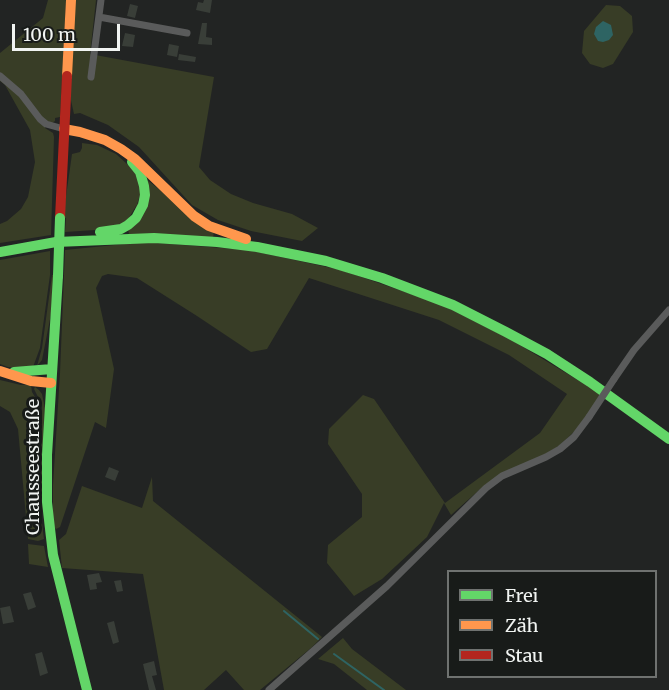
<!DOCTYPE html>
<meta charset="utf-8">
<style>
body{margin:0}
#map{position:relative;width:669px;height:690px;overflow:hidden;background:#222423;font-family:Merriweather,serif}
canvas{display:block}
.legend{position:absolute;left:447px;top:570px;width:210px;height:108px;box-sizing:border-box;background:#181b19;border:2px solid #6f7270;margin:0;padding:8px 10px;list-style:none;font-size:18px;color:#f1f4f2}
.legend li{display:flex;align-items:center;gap:12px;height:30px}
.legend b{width:30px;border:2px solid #6f7270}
.scale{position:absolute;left:12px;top:24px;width:108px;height:27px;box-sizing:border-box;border:3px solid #f1f4f2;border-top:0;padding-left:8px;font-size:18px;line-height:21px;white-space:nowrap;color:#f1f4f2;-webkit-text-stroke:4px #181b19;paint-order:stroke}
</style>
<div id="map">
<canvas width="669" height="690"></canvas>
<ul class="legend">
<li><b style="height:8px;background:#63d668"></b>Frei</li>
<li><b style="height:8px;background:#ff974d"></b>Zäh</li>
<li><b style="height:8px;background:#b3261e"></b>Stau</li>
</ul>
<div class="scale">100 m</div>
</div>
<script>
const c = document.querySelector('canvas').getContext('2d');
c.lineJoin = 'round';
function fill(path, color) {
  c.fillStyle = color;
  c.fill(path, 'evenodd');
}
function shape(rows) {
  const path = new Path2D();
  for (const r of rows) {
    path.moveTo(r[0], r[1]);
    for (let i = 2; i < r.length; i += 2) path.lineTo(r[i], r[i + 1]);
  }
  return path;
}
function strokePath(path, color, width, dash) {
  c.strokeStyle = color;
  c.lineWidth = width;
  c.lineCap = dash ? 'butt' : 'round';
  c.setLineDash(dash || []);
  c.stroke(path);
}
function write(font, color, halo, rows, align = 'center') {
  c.font = font + ' Merriweather,serif';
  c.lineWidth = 6;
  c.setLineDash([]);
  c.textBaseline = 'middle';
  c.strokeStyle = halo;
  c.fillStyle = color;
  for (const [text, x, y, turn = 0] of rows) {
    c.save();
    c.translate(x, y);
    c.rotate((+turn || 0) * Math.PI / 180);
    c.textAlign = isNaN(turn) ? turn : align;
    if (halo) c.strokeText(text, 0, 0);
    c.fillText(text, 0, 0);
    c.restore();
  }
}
fill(shape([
 [48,0,66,0,60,117,55,118,55,121,52,123,48,123,45,128,53,133,54,137,51,235,0,243,0,224,7,221,21,209,28,197,35,162,30,130,5,85,0,81,0,53,43,18],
 [74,0,96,0,90,54,214,77,199,167,210,180,231,194,253,203,292,214,318,228,302,241,251,231,218,220,192,205,139,147,108,125,80,113,74,114,70,96],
 [606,5,620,6,632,16,633,32,613,64,603,68,590,64,582,53,584,31],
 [82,143,97,145,116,154,138,174,143,194,126,223,95,230,65,232,66,218,63,218,72,154,80,152,82,148],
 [146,179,214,232,213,238,129,234,128,229],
 [144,242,248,250,341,270,440,304,508,338,601,394,579,427,559,446,546,454,486,484,451,515,444,503,427,537,382,579,354,596,327,563,328,545,362,517,362,494,328,444,329,429,363,395,374,399,445,503,540,433,567,394,509,355,439,320,309,278,267,349,251,352,197,316,137,278,108,274,102,276,96,288,114,369,106,428,95,422,60,527,56,529,53,526,53,485,60,373,65,250],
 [50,251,50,275,40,348,33,367,27,368,8,367,0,364,0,260],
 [52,275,54,275,51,314,42,360,37,366,42,348],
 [0,380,21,385,31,385,32,392,40,405,38,492,44,539,38,541,28,539,18,429,10,412,0,406],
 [35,387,39,390,42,394,45,408,48,537,46,538,41,492,42,405,34,389],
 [152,477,153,501,322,637,311,648,260,690,244,690,226,670,204,690,164,690,143,574,62,568,59,540,66,534,82,486,142,508],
 [28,544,44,546,48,567,29,564],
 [343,638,352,649,406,690,367,690,334,664,318,659]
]), '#383d26');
fill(shape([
 [603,21,611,25,613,35,609,40,603,42,598,41,594,34,596,27]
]), '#2e6463');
strokePath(shape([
 [284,611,318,639],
 [334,654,384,690]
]), '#2e6463', 2);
fill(shape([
 [204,0,212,0,210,13,196,10,198,2,203,3],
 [130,4,138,6,135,18,127,16],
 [202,23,207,23,206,37,212,38,212,45,198,44],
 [125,33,135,35,133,47,122,46],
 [169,44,179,46,177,57,167,55],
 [179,54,196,57,195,62,178,60],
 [109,467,119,471,115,481,105,477],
 [99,573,102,582,96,583,97,589,90,590,87,575],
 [121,580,123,591,117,592,114,581],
 [31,592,36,607,28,610,23,594],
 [10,606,14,622,3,624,0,608],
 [114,621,119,642,113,644,107,623],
 [42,652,48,673,40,676,35,654],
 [154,661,157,675,152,676,156,690,149,690,143,664]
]), '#393e38');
strokePath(shape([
 [99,17,187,33],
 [0,76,21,94,40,119,46,124,64,129],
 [91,77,101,0],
 [614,379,634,350,669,310],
 [269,690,387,586,486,488,502,476,546,457,560,449,574,437,589,417]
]), '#5a5b5b', 7);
strokePath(shape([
 [100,232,121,229,128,225,136,218,143,205,145,195,144,186,140,172,132,162],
 [0,252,56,242,154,238,217,242,257,247,326,261,382,278,453,305,506,332,547,354,590,382,669,439],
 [58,276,47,455,47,502,53,555,87,690],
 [14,372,52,369]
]), '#63d668', 10);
strokePath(shape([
 [67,76,71,0],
 [64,129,80,132,105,140,121,149,135,159,194,216,209,226,246,239],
 [0,371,31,381,51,383]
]), '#ff974d', 10);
strokePath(shape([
 [60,218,67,76]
]), '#b3261e', 10);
strokePath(shape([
 [589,417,614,379]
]), '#5a5b5b', 7);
strokePath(shape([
 [58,276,60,218]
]), '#63d668', 10);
write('18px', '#f1f4f2', '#181b19', [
 ["Chausseestraße",34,467,-90]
]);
</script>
